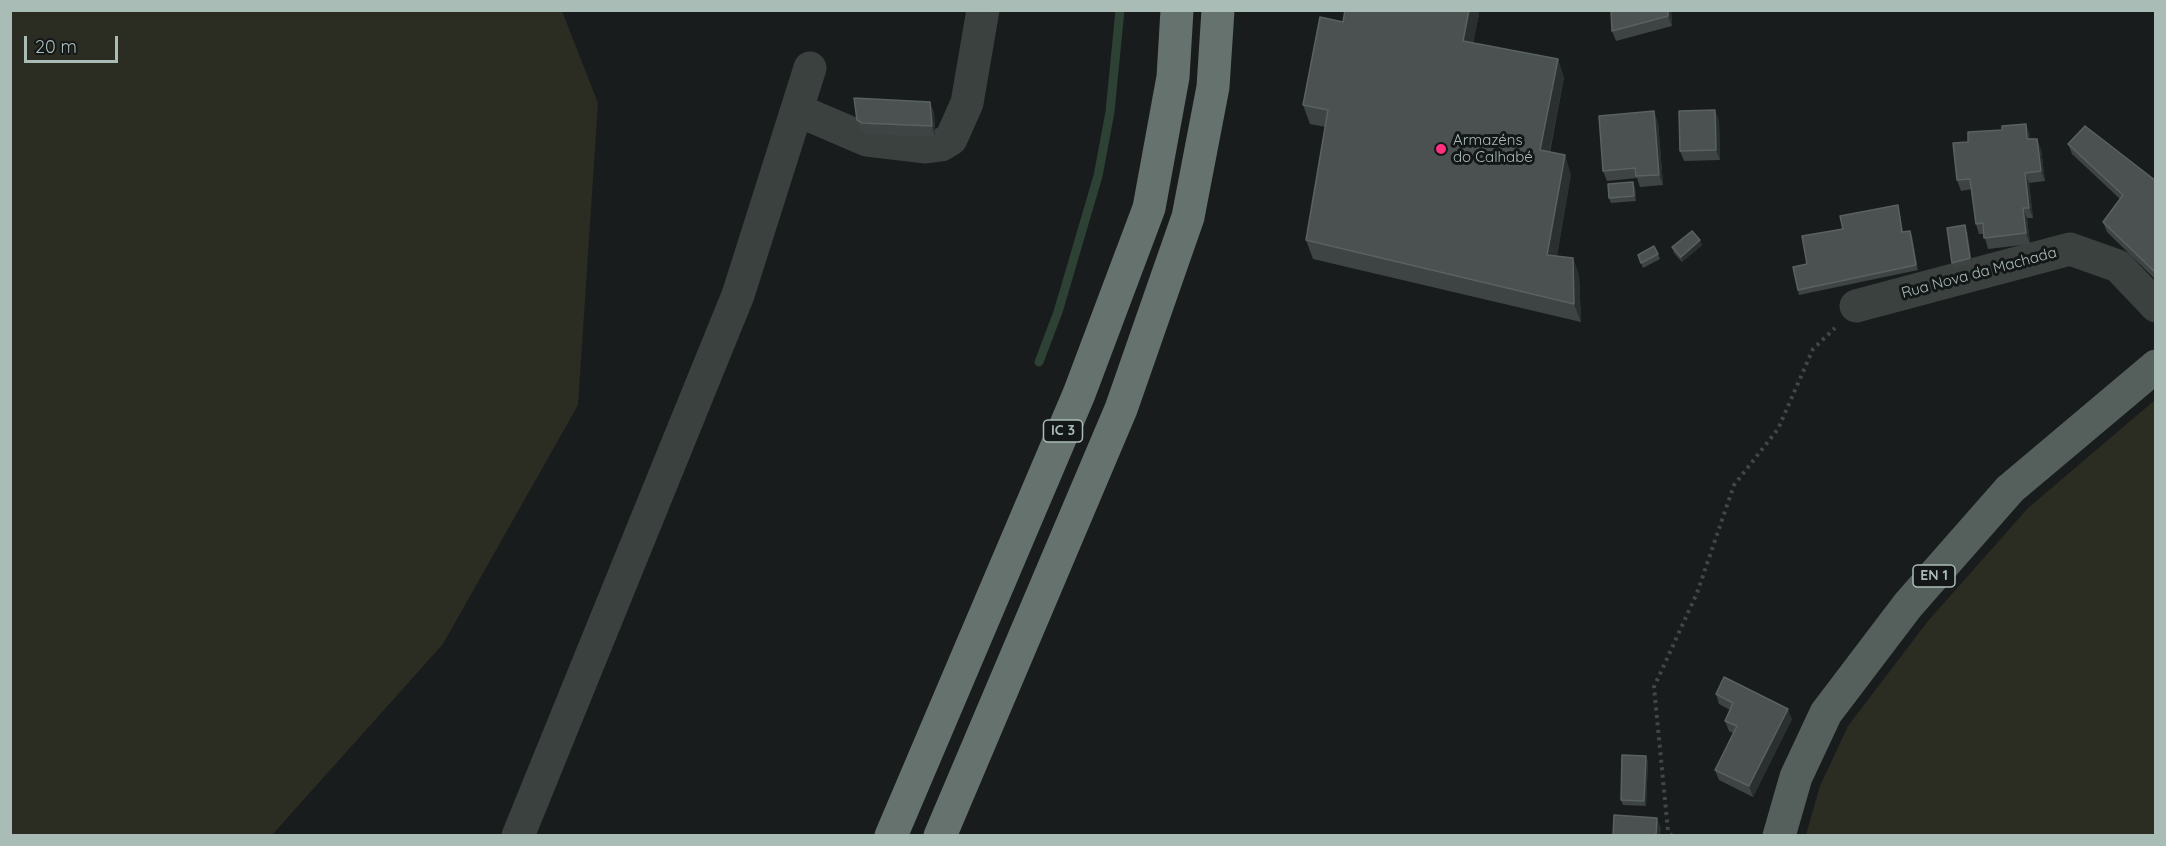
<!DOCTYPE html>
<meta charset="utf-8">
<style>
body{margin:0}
#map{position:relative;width:2166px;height:846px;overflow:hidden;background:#191c1c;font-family:Quicksand,sans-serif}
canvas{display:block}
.frame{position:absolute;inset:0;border:12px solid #aabcb6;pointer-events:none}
.scale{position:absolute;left:24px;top:36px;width:94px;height:27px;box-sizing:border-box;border:3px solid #aabcb6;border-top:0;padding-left:8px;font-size:18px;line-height:21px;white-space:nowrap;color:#aabcb6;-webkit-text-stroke:4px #141717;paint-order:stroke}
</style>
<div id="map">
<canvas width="2166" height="846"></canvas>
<div class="frame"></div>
<div class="scale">20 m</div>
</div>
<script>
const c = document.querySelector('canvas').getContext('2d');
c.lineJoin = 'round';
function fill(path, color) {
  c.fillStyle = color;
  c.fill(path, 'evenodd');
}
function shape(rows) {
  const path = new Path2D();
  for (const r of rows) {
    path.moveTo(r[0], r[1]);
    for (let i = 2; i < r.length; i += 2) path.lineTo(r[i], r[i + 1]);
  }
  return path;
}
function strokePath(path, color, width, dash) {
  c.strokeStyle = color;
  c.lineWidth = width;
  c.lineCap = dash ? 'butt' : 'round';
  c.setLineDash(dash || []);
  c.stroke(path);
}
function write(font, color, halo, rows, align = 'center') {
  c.font = font + ' Quicksand,sans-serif';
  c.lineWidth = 6;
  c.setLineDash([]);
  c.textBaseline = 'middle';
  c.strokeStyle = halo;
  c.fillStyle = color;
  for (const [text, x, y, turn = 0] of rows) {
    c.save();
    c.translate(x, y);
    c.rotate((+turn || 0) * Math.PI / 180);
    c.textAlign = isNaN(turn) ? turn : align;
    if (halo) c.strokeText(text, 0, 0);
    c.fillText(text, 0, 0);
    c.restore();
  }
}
fill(shape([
 [10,11,562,11,598,103,578,405,443,644,272,835,11,835],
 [2155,400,2155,835,1806,835,1820,786,1848,726,1928,621,2028,508]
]), '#2b2c22');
strokePath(shape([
 [1039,362,1058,312,1098,176,1110,112,1120,10]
]), '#2d4135', 9);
strokePath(shape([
 [1672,836,1668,831,1654,687,1697,593,1734,485,1778,429,1813,349,1835,328]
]), '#404845', 4, [3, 4.5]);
strokePath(shape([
 [797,110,867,140,926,147,941,145,951,139,967,103,983,10],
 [1856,306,2070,249,2118,266,2156,306],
 [518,836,738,295,810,68]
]), '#3a413f', 33);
strokePath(shape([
 [1779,836,1796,777,1826,713,1908,605,2010,489,2156,366]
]), '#55605d', 33);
strokePath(shape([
 [891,836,1079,394,1149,208,1173,77,1177,10],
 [940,836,1121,409,1188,217,1213,87,1218,10]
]), '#65726e', 33);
fill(shape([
 [1671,10,1672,26,1616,41,1612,31],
 [1479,14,1473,43,1558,59,1564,78,1550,152,1571,174,1557,256,1573,258,1579,276,1581,322,1313,259,1306,240,1326,127,1310,124,1303,105],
 [1715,110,1719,121,1720,160,1684,161,1680,151],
 [934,112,935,137,866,134,861,130,857,120],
 [1658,122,1663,185,1640,187,1637,178,1607,181,1603,171],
 [2030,135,2030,139,2041,149,2045,181,2029,183,2033,218,2027,218,2030,244,1988,249,1984,234,1979,234,1976,224,1972,189,1961,191,1957,180,1968,142],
 [2068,144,2156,181,2156,280,2107,232,2103,222,2120,199,2072,154],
 [1635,187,1636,201,1611,203,1609,198],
 [1898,205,1899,210,1903,232,1910,231,1912,236,1918,270,1799,295,1798,290,1807,264],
 [1967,231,1972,263,1954,269,1952,263],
 [1700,240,1702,245,1682,262,1674,253,1672,247],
 [1658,254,1660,259,1643,268,1638,255],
 [1716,694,1792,719,1753,797,1719,780,1715,770,1733,733,1729,731,1725,721,1730,710,1719,704],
 [1648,761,1646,806,1623,805,1621,800]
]), '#3e4444');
fill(shape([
 [1469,10,1478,10,1479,14,1470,59,1463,41],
 [1668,10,1671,10,1672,26,1668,16],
 [1558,59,1564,78,1546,169,1540,150],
 [930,102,934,112,935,137,932,126],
 [1715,110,1719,121,1720,160,1716,150],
 [1654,111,1658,122,1663,185,1659,175],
 [2026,124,2030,135,2030,150,2027,139],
 [2037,139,2041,149,2045,181,2041,171],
 [1565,155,1571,174,1554,273,1547,255],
 [2025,173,2029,183,2033,218,2029,208],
 [1633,182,1635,187,1636,201,1634,196],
 [1898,205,1899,210,1904,237,1902,232],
 [2023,208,2027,218,2030,244,2026,233],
 [1965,225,1967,231,1972,263,1970,258],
 [1910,231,1912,236,1918,270,1916,265],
 [1700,240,1702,245,1682,262,1681,257],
 [1573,258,1579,276,1581,322,1574,304],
 [1788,709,1792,719,1753,797,1749,786],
 [1646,756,1648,761,1646,806,1644,801],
 [1657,818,1661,828,1660,836,1656,836]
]), '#2a2f2f');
const building = shape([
 [1345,10,1469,10,1463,41,1558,59,1540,150,1565,155,1547,255,1573,258,1574,304,1306,240,1328,110,1303,105,1320,17,1343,22,1345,10],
 [1611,10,1668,10,1668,16,1612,31,1611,10],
 [854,98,930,102,932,126,862,123,857,120,854,98],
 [1715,110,1716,150,1680,151,1679,111,1715,110],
 [1654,111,1659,175,1636,176,1635,168,1603,171,1599,116,1654,111],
 [2026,124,2027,139,2037,139,2041,171,2025,173,2029,208,2023,208,2026,233,1984,238,1983,223,1976,224,1970,179,1957,180,1953,143,1968,142,1968,132,2002,130,2002,126,2026,124],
 [2085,126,2156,181,2156,273,2103,222,2123,195,2068,144,2085,126],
 [1633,182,1634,196,1609,198,1608,184,1633,182],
 [1898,205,1902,232,1910,231,1916,265,1798,290,1793,267,1807,264,1802,236,1843,229,1840,216,1898,205],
 [1965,225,1970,258,1952,263,1947,228,1965,225],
 [1692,231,1700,240,1681,257,1672,247,1692,231],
 [1654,246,1658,254,1641,263,1638,255,1654,246],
 [1724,677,1788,709,1749,786,1715,770,1737,726,1725,721,1733,703,1716,694,1724,677],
 [1622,755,1646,756,1644,801,1621,800,1622,755],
 [1614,815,1657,818,1656,836,1613,836,1614,815]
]);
fill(building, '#4a5150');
strokePath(building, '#596260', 1.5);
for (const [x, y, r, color] of [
 [1441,149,6,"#ff2e7f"]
]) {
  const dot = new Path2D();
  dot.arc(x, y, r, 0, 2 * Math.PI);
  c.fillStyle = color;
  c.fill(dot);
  strokePath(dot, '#141717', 2);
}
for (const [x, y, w] of [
 [1063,431,39],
 [1934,576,42]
]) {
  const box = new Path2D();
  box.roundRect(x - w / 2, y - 11, w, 22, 4.5);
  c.fillStyle = '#141717';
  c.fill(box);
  strokePath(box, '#aabcb6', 1.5);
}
write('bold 14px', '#aabcb6', null, [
 ["IC 3",1063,431],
 ["EN 1",1934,576]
]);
write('15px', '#aabcb6', '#141717', [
 ["Armazéns",1453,140],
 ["do Calhabé",1453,157]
], 'left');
write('15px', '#aabcb6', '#141717', [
 ["Rua Nova da Machada",1979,273,-15]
]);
</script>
